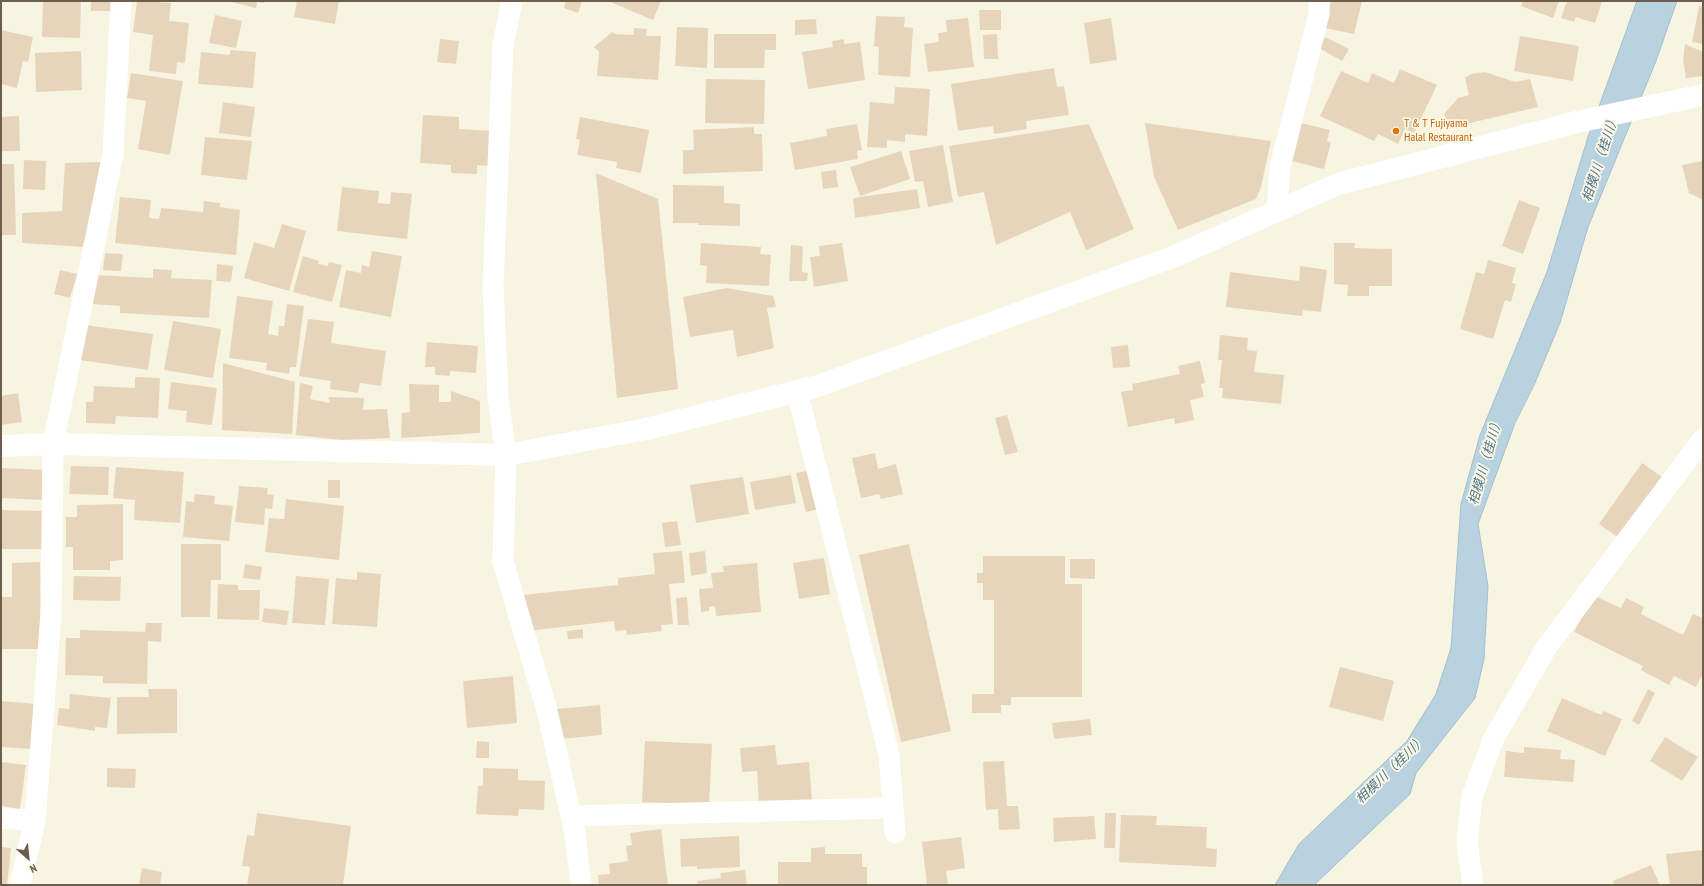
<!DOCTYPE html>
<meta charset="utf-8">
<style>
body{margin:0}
#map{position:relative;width:1704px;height:886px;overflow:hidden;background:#f8f4e2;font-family:"PT Sans Narrow",sans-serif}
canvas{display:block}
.frame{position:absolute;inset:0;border:2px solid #6c5d4c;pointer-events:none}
.north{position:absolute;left:8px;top:838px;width:40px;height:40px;-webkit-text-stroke:3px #fcf8e7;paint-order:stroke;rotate:153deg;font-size:11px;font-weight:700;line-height:16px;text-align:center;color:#6c5d4c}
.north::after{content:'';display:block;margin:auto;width:14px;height:18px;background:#6c5d4c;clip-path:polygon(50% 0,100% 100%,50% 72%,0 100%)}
</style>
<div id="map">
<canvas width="1704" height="886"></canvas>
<div class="frame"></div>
<div class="north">N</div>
</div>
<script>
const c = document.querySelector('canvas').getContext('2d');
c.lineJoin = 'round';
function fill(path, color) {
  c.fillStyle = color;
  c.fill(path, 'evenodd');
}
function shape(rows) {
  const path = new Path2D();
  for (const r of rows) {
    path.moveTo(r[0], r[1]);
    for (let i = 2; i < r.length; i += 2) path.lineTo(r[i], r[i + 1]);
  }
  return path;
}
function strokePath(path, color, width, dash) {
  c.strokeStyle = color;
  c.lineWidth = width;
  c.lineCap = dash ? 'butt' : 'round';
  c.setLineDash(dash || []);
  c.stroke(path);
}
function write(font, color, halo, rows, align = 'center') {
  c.font = font + ' "PT Sans Narrow","Noto Sans JP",sans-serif';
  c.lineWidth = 3.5;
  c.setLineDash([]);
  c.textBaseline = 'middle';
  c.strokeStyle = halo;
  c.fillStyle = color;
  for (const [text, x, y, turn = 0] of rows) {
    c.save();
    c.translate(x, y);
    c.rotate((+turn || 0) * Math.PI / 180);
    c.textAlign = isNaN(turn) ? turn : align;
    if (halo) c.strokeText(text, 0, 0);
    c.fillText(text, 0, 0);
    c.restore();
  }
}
const water = shape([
 [1637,1,1677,1,1656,61,1588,227,1560,323,1534,385,1515,423,1478,524,1488,586,1484,659,1475,698,1416,773,1410,794,1314,885,1275,885,1299,844,1407,741,1436,694,1451,648,1461,504,1480,435,1547,272,1588,137,1637,1]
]);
fill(water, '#b9d2df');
strokePath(water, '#a1bfcf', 1);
fill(shape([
 [43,1,81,1,80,38,42,37],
 [91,1,111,1,111,11,91,11],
 [137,1,171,3,169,21,189,23,185,63,177,62,176,74,149,71,153,35,133,32],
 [227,1,265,1,264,3,257,2,256,8],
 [297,1,339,1,335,24,294,17],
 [566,1,582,1,578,13,564,8],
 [608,1,661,1,653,20],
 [1331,1,1362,1,1354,34,1325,28],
 [1523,1,1559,1,1553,18,1521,6],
 [1567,1,1602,2,1595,23,1576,17,1574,22,1561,18],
 [1699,6,1703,7,1703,44,1692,42],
 [979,10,1001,10,1001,30,980,30],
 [215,15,242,21,236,48,209,43],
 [876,16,905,17,904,27,913,28,910,77,878,75,879,47,874,46],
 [968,18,974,67,928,72,924,44,939,42,938,33,947,32,946,20],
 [1111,18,1117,60,1090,64,1084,23],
 [816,19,817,34,795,35,795,20],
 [677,27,708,28,707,68,675,66],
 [634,28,647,29,646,36,661,36,658,80,597,76,599,52,594,47,612,32,615,34,634,35],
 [1,30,33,37,28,62,23,61,17,88,1,84],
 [714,34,776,34,776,50,765,50,764,68,714,68],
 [997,34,998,59,984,59,983,35],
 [1520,36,1579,46,1573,81,1514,71],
 [1325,37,1349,49,1342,61,1319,48],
 [440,39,459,41,456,64,437,62],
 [844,39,844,44,860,42,865,80,808,89,802,52,833,47,832,41],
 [1685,44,1703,52,1703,76,1686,78,1683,60],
 [230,50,256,52,253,88,198,84,201,52,230,55],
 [81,51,82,90,36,92,35,53],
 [1054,68,1057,87,1064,86,1069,115,1026,121,1027,129,994,134,993,126,958,131,951,84],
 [1400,69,1437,85,1414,133,1405,129,1398,144,1378,134,1374,141,1320,116,1341,71,1368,83,1372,73,1394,83],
 [1485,72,1515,82,1530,79,1538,107,1449,128,1444,114,1458,98,1469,95,1465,78,1471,74],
 [131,73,183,81,170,155,138,149,146,101,127,98],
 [706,79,765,80,764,124,705,123],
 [895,87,930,89,927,136,905,134,905,142,887,140,887,148,867,147,870,102,894,104],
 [223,102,255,107,251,137,219,133],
 [423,115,459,117,459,129,492,131,489,166,477,165,477,174,451,173,451,165,420,163],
 [19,116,20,151,1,151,1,117],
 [580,117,649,130,641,173,616,168,617,162,577,155,580,140,576,139],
 [1145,123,1271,141,1261,187,1256,199,1178,230,1154,177],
 [1301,123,1330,130,1327,141,1331,142,1324,169,1291,161],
 [857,124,862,150,857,151,858,159,795,170,790,143,827,136,826,129],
 [1089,124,1134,229,1086,250,1070,212,996,245,984,192,958,197,949,146],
 [754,127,754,134,762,134,763,171,683,174,683,150,694,150,693,130],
 [205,137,252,141,247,180,201,175],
 [943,145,953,202,928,207,923,181,915,182,909,151],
 [901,151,910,179,860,196,850,167],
 [24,160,46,161,45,190,23,189],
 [1703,161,1703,200,1689,193,1682,165],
 [101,162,85,247,22,243,22,213,62,211,65,163],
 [1,164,14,164,16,235,1,235],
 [836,170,838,187,823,189,821,172],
 [596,173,658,199,678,389,617,398],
 [673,185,724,186,724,203,740,204,740,226,698,225,698,223,673,223],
 [342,187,379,191,378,203,390,204,391,192,412,194,407,239,337,231],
 [917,189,920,208,855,218,853,198],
 [120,197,151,200,149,218,159,219,161,208,203,212,204,201,220,203,220,207,240,210,236,255,115,243],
 [1519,200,1540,208,1523,254,1502,246],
 [282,224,306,231,289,291,244,278,254,242,274,248],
 [701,243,761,247,760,254,771,255,769,286,706,283,707,266,700,265],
 [842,243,848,281,814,287,810,257,820,256,819,246],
 [1334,243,1355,243,1354,248,1392,249,1392,286,1369,286,1369,296,1347,296,1348,285,1334,284],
 [791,245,803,246,802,272,808,273,807,281,789,281],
 [372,251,402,256,391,317,339,307,346,270,361,273,362,265,369,267],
 [105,253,123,254,121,271,103,270],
 [303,256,319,261,318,264,328,266,329,262,342,265,332,302,293,292],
 [1488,260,1516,268,1512,283,1516,284,1511,302,1505,300,1493,339,1460,329,1476,272,1484,274],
 [217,264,233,266,231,282,216,281],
 [1300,266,1327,270,1321,312,1303,310,1302,316,1226,307,1230,272,1299,281],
 [153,269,172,270,171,278,212,280,209,318,120,313,120,306,93,304,94,275,153,278],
 [60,270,77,274,70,298,54,294],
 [726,288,773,296,776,307,767,308,774,348,737,357,733,330,690,337,683,297],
 [237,296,273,301,268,334,278,336,279,326,284,326,287,304,304,306,296,367,290,367,289,374,266,370,267,363,229,358],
 [308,319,334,322,331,343,386,351,381,386,360,383,358,393,330,389,331,381,299,376],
 [173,321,221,329,213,378,164,370],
 [85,325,153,334,148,370,80,360],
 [1220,335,1248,338,1247,350,1257,351,1254,372,1284,375,1281,404,1222,398,1223,388,1219,388,1222,360,1218,360],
 [427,342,478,346,476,373,450,371,450,376,435,375,435,367,425,367],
 [1128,345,1130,367,1113,368,1111,347],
 [1200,361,1205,383,1201,384,1204,397,1190,400,1194,420,1175,424,1174,418,1128,427,1121,392,1133,390,1132,384,1180,374,1178,366],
 [223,363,295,382,292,434,222,430],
 [135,377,160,378,158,418,116,416,115,424,86,423,86,402,93,402,94,386,135,388],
 [171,382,217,388,212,425,186,422,187,411,168,409],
 [300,383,313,386,310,399,330,403,328,397,364,398,363,410,387,409,390,438,341,440,296,435],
 [409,384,439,385,439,402,451,402,451,391,480,401,480,433,401,438,402,413,410,412],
 [18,393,22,422,1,425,1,396],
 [1007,415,1018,452,1005,455,995,418],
 [875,453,878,469,896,464,903,494,881,499,879,494,861,498,852,458],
 [1642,463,1662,477,1619,538,1599,524],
 [71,466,109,467,108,495,69,494],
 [116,467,184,472,180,523,134,520,135,500,113,498],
 [1,468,46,470,45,500,1,498],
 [811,470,819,509,806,512,796,473],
 [791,475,796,503,755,510,750,482],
 [743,477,749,514,696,523,690,485],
 [328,480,340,480,340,498,328,498],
 [239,486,268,488,267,494,274,495,272,509,265,508,264,525,235,522],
 [195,494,215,496,214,504,233,506,229,541,183,537,186,501,194,502],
 [286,499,344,506,339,560,265,552,269,518,284,519],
 [123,504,123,560,110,561,110,570,73,570,73,547,66,547,66,517,77,517,77,505],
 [1,510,45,511,44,549,1,549],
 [677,521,681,545,665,547,662,523],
 [181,544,221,544,221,580,211,580,210,617,181,617],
 [909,544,951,731,901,742,859,555],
 [682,551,685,583,669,584,673,624,661,625,662,631,627,635,626,630,615,631,614,621,527,631,523,595,618,585,618,578,655,574,653,553],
 [705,551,707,573,691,576,689,553],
 [983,556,1065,556,1065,584,1082,584,1082,697,1011,697,1011,705,1001,705,1001,713,972,713,972,694,994,694,994,600,983,600,983,583,977,583,977,573,983,573],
 [824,558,830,594,799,599,793,563],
 [1070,559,1095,559,1095,579,1070,578],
 [40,562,41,649,1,649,1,597,12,597,12,563],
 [757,563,761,612,716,616,715,606,709,607,709,611,701,612,699,589,713,588,711,573,724,572,723,566],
 [245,564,262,567,260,580,243,578],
 [357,572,381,574,377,627,332,624,336,578,357,580],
 [74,576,121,577,120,601,73,600],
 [296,576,329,579,325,625,292,623],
 [218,584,238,585,238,590,260,590,259,620,217,619],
 [687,597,689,625,678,625,676,598],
 [1597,597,1621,608,1626,598,1644,607,1641,614,1683,635,1693,614,1703,618,1703,673,1696,687,1674,676,1669,685,1641,670,1643,666,1574,632,1581,619],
 [264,608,289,611,287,625,262,622],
 [146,623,162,623,161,642,148,641,147,684,103,683,103,676,65,675,66,638,80,638,80,630,145,632],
 [583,629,583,638,568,639,567,631],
 [1340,667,1394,681,1383,721,1329,707],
 [513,676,517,723,467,728,463,681],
 [148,689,177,689,177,733,117,734,117,697,149,697],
 [1648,689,1655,693,1639,725,1632,721],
 [70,694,111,698,107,728,95,727,95,731,57,725,59,708,69,709],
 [1562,698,1601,715,1603,711,1622,719,1605,756,1547,731],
 [1,701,36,704,32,749,1,747],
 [600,705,602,735,560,739,557,709],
 [1090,719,1092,735,1054,739,1052,723],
 [1665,737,1698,757,1682,781,1650,761],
 [477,741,489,742,489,758,476,758],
 [645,741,712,744,709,805,642,802],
 [775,745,777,765,809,762,812,801,759,806,757,771,742,772,740,748],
 [1524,747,1561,750,1560,759,1575,760,1573,782,1504,777,1506,751,1524,753],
 [1004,761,1007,806,1018,806,1020,829,999,830,998,809,986,810,983,762],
 [1,762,26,765,20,809,1,806],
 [107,768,136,769,135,788,107,787],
 [483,768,518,769,518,780,545,781,544,810,519,809,518,816,476,814,478,786,483,786],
 [257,813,351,826,343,885,247,885,250,867,242,866,247,835,254,836],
 [1105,813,1116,813,1115,848,1104,848],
 [1121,815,1157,816,1156,825,1207,827,1206,848,1217,849,1216,867,1119,862],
 [1094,816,1096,839,1054,842,1053,818],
 [661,829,668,885,599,885,598,875,610,874,609,864,628,861,626,846,632,845,630,833],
 [739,836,740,867,697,869,697,866,681,867,680,839],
 [961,837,965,868,946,871,948,885,927,885,922,842],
 [1,847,11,848,7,885,1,885],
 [825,847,825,854,862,854,862,867,867,867,867,885,778,885,778,862,811,862,811,848],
 [1703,850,1703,885,1670,885,1666,854],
 [1651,865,1660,885,1614,885,1613,881],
 [142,868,162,872,160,885,139,885],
 [745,870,747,885,698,885,697,881,721,878,720,873]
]), '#e7d5bb');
strokePath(shape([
 [512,1,503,45,493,286,498,397,506,455,503,561,547,711,575,833,581,885],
 [1277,211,1280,167,1319,14,1319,1],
 [797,391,889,755,895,833],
 [571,816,892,808],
 [1,818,35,821],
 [20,885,35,821,51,613,53,444,113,154,121,1],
 [1473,885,1467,842,1472,797,1493,740,1546,648,1703,439]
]), '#fff', 21);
strokePath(shape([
 [1,446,53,444,506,455,646,429,818,386,1173,257,1338,184,1577,122,1703,95]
]), '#fff', 22);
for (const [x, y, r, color] of [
 [1396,131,4,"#e8710a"]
]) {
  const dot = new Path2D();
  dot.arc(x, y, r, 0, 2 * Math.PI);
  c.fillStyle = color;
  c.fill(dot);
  strokePath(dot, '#fcf8e7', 1.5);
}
write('12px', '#c56008', '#fcf8e7', [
 ["T & T Fujiyama",1404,124],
 ["Halal Restaurant",1404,138]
], 'left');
write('italic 13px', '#50768a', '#fcf8e7', [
 ["相模川（桂川）",1601,158,-72],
 ["相模川（桂川）",1486,461,-74],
 ["相模川（桂川）",1391,770,-44]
]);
</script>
